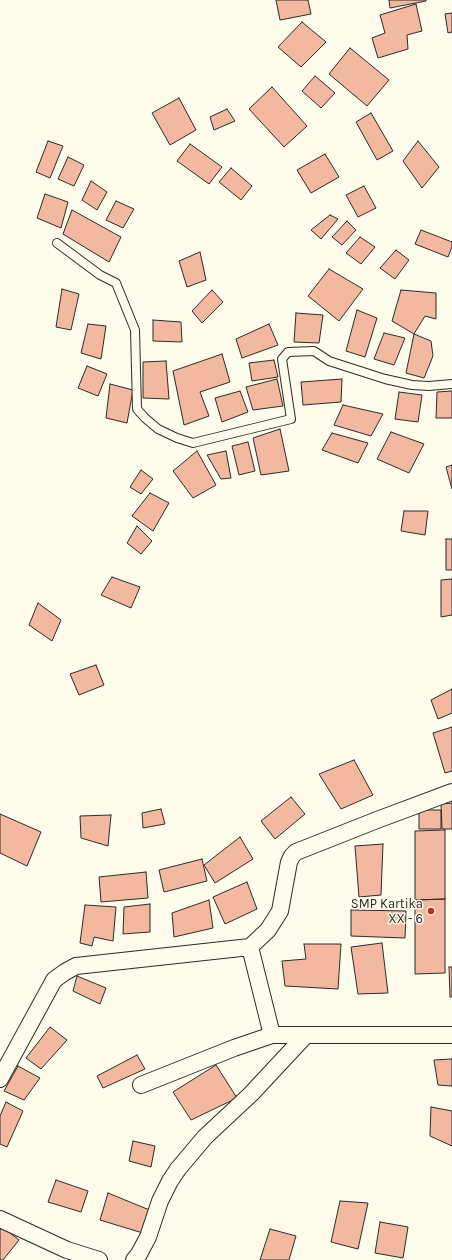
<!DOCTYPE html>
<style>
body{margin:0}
canvas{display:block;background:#fdfbea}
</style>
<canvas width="452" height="1260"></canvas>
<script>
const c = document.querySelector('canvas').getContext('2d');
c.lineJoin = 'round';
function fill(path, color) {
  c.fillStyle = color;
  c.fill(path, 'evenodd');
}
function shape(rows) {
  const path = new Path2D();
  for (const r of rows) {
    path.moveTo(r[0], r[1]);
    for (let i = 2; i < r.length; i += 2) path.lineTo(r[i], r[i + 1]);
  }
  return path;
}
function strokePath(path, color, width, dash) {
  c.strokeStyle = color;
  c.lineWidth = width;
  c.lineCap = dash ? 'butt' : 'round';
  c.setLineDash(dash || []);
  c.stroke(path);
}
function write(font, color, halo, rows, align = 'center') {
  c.font = font + ' Karla,sans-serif';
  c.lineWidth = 3;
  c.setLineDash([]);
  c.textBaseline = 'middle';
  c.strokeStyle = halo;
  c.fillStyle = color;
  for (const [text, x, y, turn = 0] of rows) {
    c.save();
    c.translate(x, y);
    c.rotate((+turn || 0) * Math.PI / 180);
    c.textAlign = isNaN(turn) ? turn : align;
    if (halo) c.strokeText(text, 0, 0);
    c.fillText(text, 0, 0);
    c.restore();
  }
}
const building = shape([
 [276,0,308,0,311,14,280,20,276,0],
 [389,0,426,0,426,1,390,8,389,0],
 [416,4,422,31,407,35,408,49,378,58,372,38,385,33,380,15,416,4],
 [452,13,452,32,448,33,445,14,452,13],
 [302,22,326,42,301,67,278,47,302,22],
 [350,48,389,80,367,106,329,74,350,48],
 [315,76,335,93,321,108,302,91,315,76],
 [272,87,307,126,284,147,249,109,272,87],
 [179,98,196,130,170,145,152,113,179,98],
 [227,109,235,121,214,130,210,117,227,109],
 [371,113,393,151,377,160,356,122,371,113],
 [48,141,63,146,50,178,36,172,48,141],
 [418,141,439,167,422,188,403,161,418,141],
 [190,144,222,167,209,184,177,161,190,144],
 [325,154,339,177,311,193,297,170,325,154],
 [68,157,84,165,74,186,58,179,68,157],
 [231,168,252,186,241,200,219,182,231,168],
 [91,181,107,192,97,210,82,200,91,181],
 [364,186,376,208,358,217,346,195,364,186],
 [45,194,68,202,61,228,37,218,45,194],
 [116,201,134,209,123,228,106,220,116,201],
 [72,210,121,237,109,262,63,234,72,210],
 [330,215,338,219,321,239,311,230,330,215],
 [347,221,356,230,342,245,332,237,347,221],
 [421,230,452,242,452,247,448,257,415,244,421,230],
 [360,237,375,247,361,264,346,253,360,237],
 [396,250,409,260,395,279,380,268,396,250],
 [200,252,206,280,187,287,179,261,200,252],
 [329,269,363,289,339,321,308,296,329,269],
 [62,289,79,294,71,330,56,327,62,289],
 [212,290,223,302,202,323,192,311,212,290],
 [401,290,436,293,436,319,425,316,414,334,392,321,401,290],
 [357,310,377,318,365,357,346,351,357,310],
 [296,313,323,315,319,343,294,342,296,313],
 [153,320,181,322,182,342,153,341,153,320],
 [88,324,106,326,101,359,81,353,88,324],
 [269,324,278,345,242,358,236,339,269,324],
 [384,333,405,338,394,365,374,359,384,333],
 [414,334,431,341,433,356,424,378,406,373,414,334],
 [222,354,230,382,200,392,209,416,184,425,173,371,222,354],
 [274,360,278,377,252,381,249,363,274,360],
 [166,361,169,399,143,398,143,362,166,361],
 [87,366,107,374,98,396,78,388,87,366],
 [277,379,283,406,253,410,246,387,277,379],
 [342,379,341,402,303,405,301,382,342,379],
 [110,384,133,390,127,423,106,418,110,384],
 [240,391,248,412,222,422,215,398,240,391],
 [452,391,452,418,436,418,437,392,452,391],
 [399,392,422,395,418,422,395,419,399,392],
 [343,405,383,414,371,436,334,425,343,405],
 [280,429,289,471,261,475,253,438,280,429],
 [391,432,424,444,409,473,377,459,391,432],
 [332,433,368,443,358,463,322,450,332,433],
 [248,442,255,471,239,475,232,446,248,442],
 [197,451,216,485,193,498,173,471,197,451],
 [226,451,231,478,221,479,207,455,226,451],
 [452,465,452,489,446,467,452,465],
 [141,470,153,479,141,494,130,487,141,470],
 [150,493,169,503,153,531,132,516,150,493],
 [404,511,428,511,425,535,401,531,404,511],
 [137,526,152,541,141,554,127,543,137,526],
 [446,539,452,539,452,570,446,570,446,539],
 [112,577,140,587,131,608,101,595,112,577],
 [452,579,452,615,441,617,441,580,452,579],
 [38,603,61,620,52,641,29,625,38,603],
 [96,665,104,685,79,695,70,674,96,665],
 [452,689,452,713,438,719,431,700,452,689],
 [452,727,452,771,445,773,433,733,452,727],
 [354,760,373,795,341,809,319,774,354,760],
 [291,797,305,814,275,839,261,821,291,797],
 [452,803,452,829,442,829,441,804,452,803],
 [161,809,165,824,143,828,142,813,161,809],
 [419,810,441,810,441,829,419,829,419,810],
 [0,814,41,832,27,866,0,853,0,814],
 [111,815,108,846,81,838,80,816,111,815],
 [445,830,445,899,415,900,415,831,445,830],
 [240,837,253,859,215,883,204,865,240,837],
 [383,844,381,895,359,897,355,846,383,844],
 [202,859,207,881,164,892,159,870,202,859],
 [146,872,148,898,101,902,99,877,146,872],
 [247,882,257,909,225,924,213,897,247,882],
 [445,899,445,973,415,974,415,900,445,899],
 [209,900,213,928,174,937,172,913,209,900],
 [150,904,150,932,123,934,124,907,150,904],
 [85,905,116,907,113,941,94,937,92,946,80,943,85,905],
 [351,910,406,911,405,938,351,936,351,910],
 [382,943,388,993,358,994,351,947,382,943],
 [304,944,341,944,338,989,285,986,282,961,306,959,304,944],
 [449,967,452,967,452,997,450,997,449,967],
 [77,976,106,988,100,1004,73,991,77,976],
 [50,1027,67,1040,41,1069,26,1058,50,1027],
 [137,1055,145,1069,103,1088,97,1076,137,1055],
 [452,1059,452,1086,438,1085,434,1060,452,1059],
 [216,1065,237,1098,191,1120,173,1092,216,1065],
 [18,1066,40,1078,24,1100,4,1091,18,1066],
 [6,1102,23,1111,7,1147,0,1144,0,1116,6,1102],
 [431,1107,452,1111,452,1146,430,1136,431,1107],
 [133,1141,155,1146,151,1167,129,1161,133,1141],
 [56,1180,88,1191,81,1212,48,1202,56,1180],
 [108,1193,152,1211,146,1234,100,1220,108,1193],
 [340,1201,368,1203,358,1249,331,1242,340,1201],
 [380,1222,408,1227,403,1258,375,1253,380,1222],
 [0,1225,19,1240,3,1260,0,1260,0,1225],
 [270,1229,296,1236,289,1260,260,1260,270,1229]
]);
fill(building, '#f2b8a0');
strokePath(building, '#2b2b2b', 1);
const service = shape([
 [57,243,100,275,116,283,135,330,137,409,145,418,158,429,177,438,193,443,291,419,282,359,288,352,314,351,329,361,385,379,412,385,429,386,452,384]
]);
const minor = shape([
 [250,947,268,930,280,911,289,862,292,856,296,852,377,820,452,792],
 [0,1079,54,980,65,972,76,966,250,947,272,1035,452,1035],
 [141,1085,234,1048,272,1035],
 [0,1219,67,1250,99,1260],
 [134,1260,139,1254,148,1237,160,1201,170,1181,178,1169,205,1137,251,1094,306,1035]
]);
strokePath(service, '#2b2b2b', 10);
strokePath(minor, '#2b2b2b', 18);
strokePath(service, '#fdfbea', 8);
strokePath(minor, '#fdfbea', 16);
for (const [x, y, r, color] of [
 [431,911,4,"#c62828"]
]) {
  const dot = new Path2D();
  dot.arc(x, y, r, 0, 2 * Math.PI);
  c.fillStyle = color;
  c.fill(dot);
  strokePath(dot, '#fdfbea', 1.5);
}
write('13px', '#2b2b2b', '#fdfbea', [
 ["SMP Kartika",423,904],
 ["XX - 6",423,919]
], 'right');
</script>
